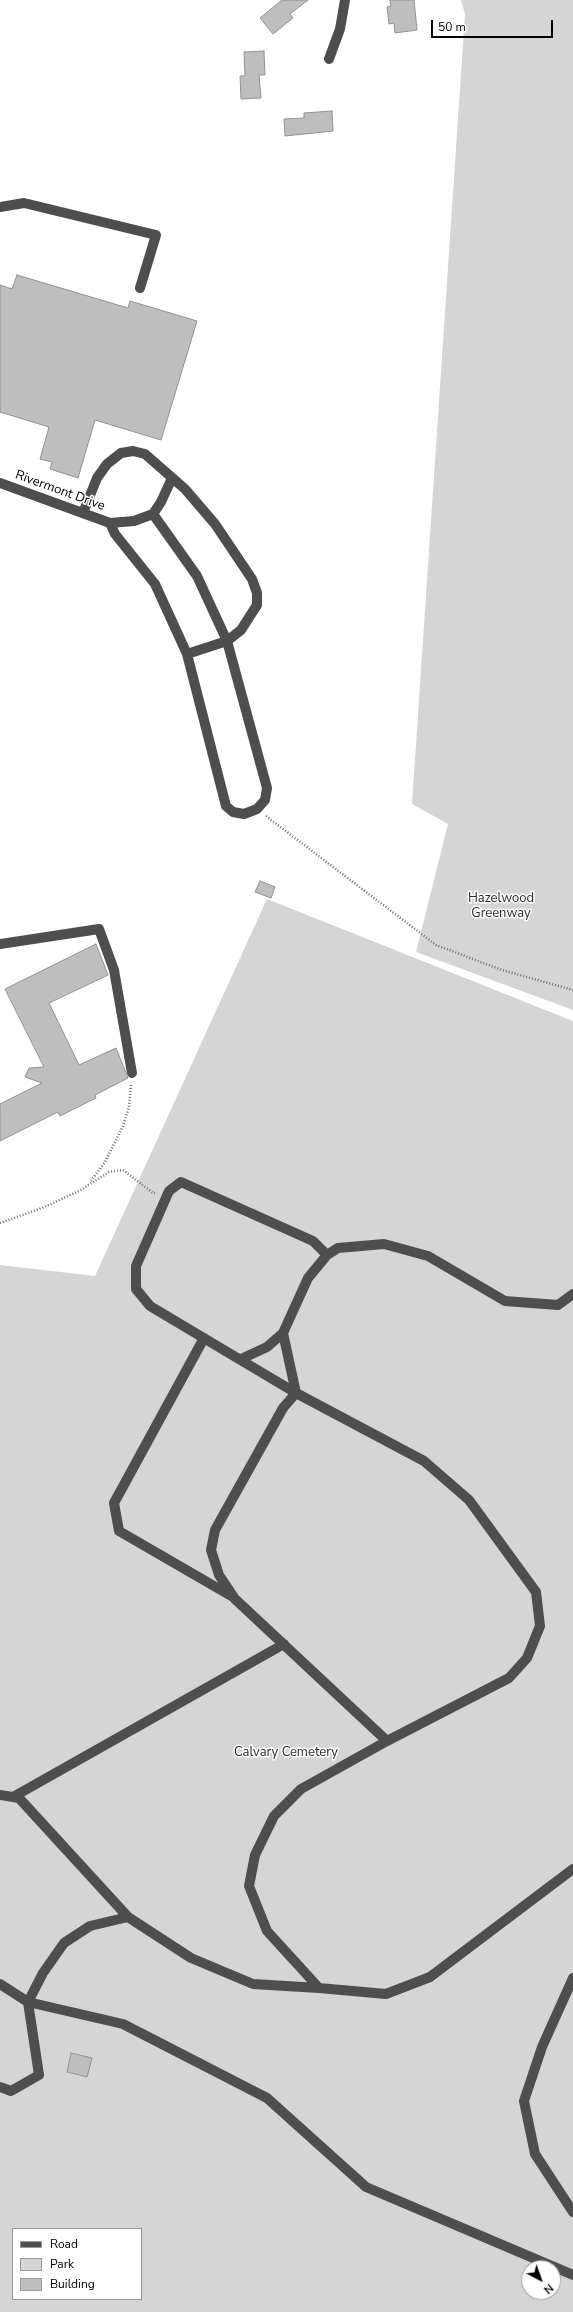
<!DOCTYPE html>
<style>
body{margin:0}
#map{position:relative;width:573px;height:2312px;overflow:hidden;background:#fff;font-family:"Nunito Sans",sans-serif}
canvas{display:block}
.legend{position:absolute;left:12px;top:2228px;width:130px;height:72px;box-sizing:border-box;background:#fff;border:1px solid #999;margin:0;padding:5px 7px;list-style:none;font-size:12px;color:#000}
.legend li{display:flex;align-items:center;gap:8px;height:20px}
.legend b{width:20px;border:1px solid #999}
.north{position:absolute;left:521px;top:2260px;width:40px;height:40px;box-sizing:border-box;background:#fff;border:1px solid #999;border-radius:50%;rotate:139deg;font-size:11px;font-weight:700;line-height:16px;text-align:center;color:#000}
.north::after{content:'';display:block;margin:auto;width:14px;height:18px;background:#000;clip-path:polygon(50% 0,100% 100%,50% 72%,0 100%)}
.scale{position:absolute;left:431px;top:20px;width:122px;height:18px;box-sizing:border-box;border:2px solid #000;border-top:0;padding-left:5px;font-size:12px;line-height:14px;white-space:nowrap;color:#000;-webkit-text-stroke:3px #fff;paint-order:stroke}
</style>
<div id="map">
<canvas width="573" height="2312"></canvas>
<ul class="legend">
<li><b style="height:5px;background:#4e4e4e"></b>Road</li>
<li><b style="height:11px;background:#d5d5d5"></b>Park</li>
<li><b style="height:11px;background:#bebebe"></b>Building</li>
</ul>
<div class="north">N</div>
<div class="scale">50 m</div>
</div>
<script>
const c = document.querySelector('canvas').getContext('2d');
c.lineJoin = 'round';
function fill(path, color) {
  c.fillStyle = color;
  c.fill(path, 'evenodd');
}
function shape(rows) {
  const path = new Path2D();
  for (const r of rows) {
    path.moveTo(r[0], r[1]);
    for (let i = 2; i < r.length; i += 2) path.lineTo(r[i], r[i + 1]);
  }
  return path;
}
function strokePath(path, color, width, dash) {
  c.strokeStyle = color;
  c.lineWidth = width;
  c.lineCap = dash ? 'butt' : 'round';
  c.setLineDash(dash || []);
  c.stroke(path);
}
function write(font, color, halo, rows, align = 'center') {
  c.font = font + ' "Nunito Sans",sans-serif';
  c.lineWidth = 3;
  c.setLineDash([]);
  c.textBaseline = 'middle';
  c.strokeStyle = halo;
  c.fillStyle = color;
  for (const [text, x, y, turn = 0] of rows) {
    c.save();
    c.translate(x, y);
    c.rotate((+turn || 0) * Math.PI / 180);
    c.textAlign = isNaN(turn) ? turn : align;
    if (halo) c.strokeText(text, 0, 0);
    c.fillText(text, 0, 0);
    c.restore();
  }
}
fill(shape([
 [461,0,573,0,573,1010,416,952,448,824,412,804,465,14],
 [267,899,573,1021,573,2312,0,2312,0,1265,95,1276],
 [13,2229,141,2229,141,2299,13,2299],
 [529,2268,553,2268,553,2292,529,2292]
]), '#d5d5d5');
const building = shape([
 [282,0,308,0,290,14,293,18,273,34,260,18,282,0],
 [390,0,414,0,417,30,395,33,394,23,389,24,387,7,391,6,390,0],
 [264,51,265,75,259,75,261,98,241,99,240,76,245,76,244,52,264,51],
 [332,111,333,131,285,136,284,119,304,118,304,113,332,111],
 [17,275,128,308,130,301,197,321,161,440,95,420,78,478,50,469,52,462,40,459,49,427,0,412,0,285,12,289,17,275],
 [260,881,275,887,271,898,255,892,260,881],
 [96,944,108,975,49,1003,79,1065,116,1048,128,1078,95,1095,96,1098,60,1116,58,1112,0,1141,0,1104,42,1083,25,1077,29,1068,44,1067,5,989,96,944],
 [71,2053,92,2058,87,2077,67,2072,71,2053]
]);
fill(building, '#bebebe');
strokePath(building, '#929292', 1);
strokePath(shape([
 [266,816,436,945,502,970,573,990],
 [91,1181,105,1162,123,1126,129,1107,131,1084],
 [0,1223,42,1208,79,1191,109,1172,123,1170,153,1193,155,1193]
]), '#707070', 2.5, [1, 2]);
strokePath(shape([
 [329,59,340,29,345,0],
 [0,207,24,203,156,235,140,288],
 [0,483,110,523,134,521,153,514,161,502,172,478],
 [83,513,97,478,107,464,121,453,133,451,145,454,185,489,215,524,252,579,257,593,257,605,241,630,227,641,187,654],
 [110,523,115,534,155,584,187,654,226,806,233,812,244,814,257,809,265,800,267,788,227,641,197,576,153,514],
 [0,944,99,929,114,970,132,1073],
 [327,1255,313,1241,181,1182,169,1191,136,1266,136,1289,150,1306,296,1393,283,1408,215,1530,211,1550,219,1575,235,1599,387,1741],
 [204,1338,114,1503,119,1531,233,1597],
 [241,1359,267,1347,283,1333],
 [0,1795,19,1798,128,1917,191,1958,253,1984,319,1988,267,1931,249,1886,255,1855,274,1816,301,1789,387,1741,509,1678,527,1658,540,1626,536,1592,469,1500,424,1461,296,1393,283,1333,308,1278,327,1255,338,1248,384,1244,428,1256,505,1301,558,1305,573,1294],
 [13,1797,284,1644],
 [573,1978,542,2047,524,2101,535,2154,573,2212],
 [0,1984,28,2002,123,2024,267,2098,366,2187,573,2275],
 [319,1988,386,1994,430,1977,573,1869],
 [0,2087,11,2091,39,2075,28,2002,43,1973,64,1943,90,1926,128,1917]
]), '#4e4e4e', 10);
write('13px', '#000', '#fff', [
 ["Rivermont Drive",60,491,20]
]);
write('13px', '#2c2c2c', '#fff', [
 ["Hazelwood",501,899],
 ["Greenway",501,914],
 ["Calvary Cemetery",286,1753]
]);
</script>
